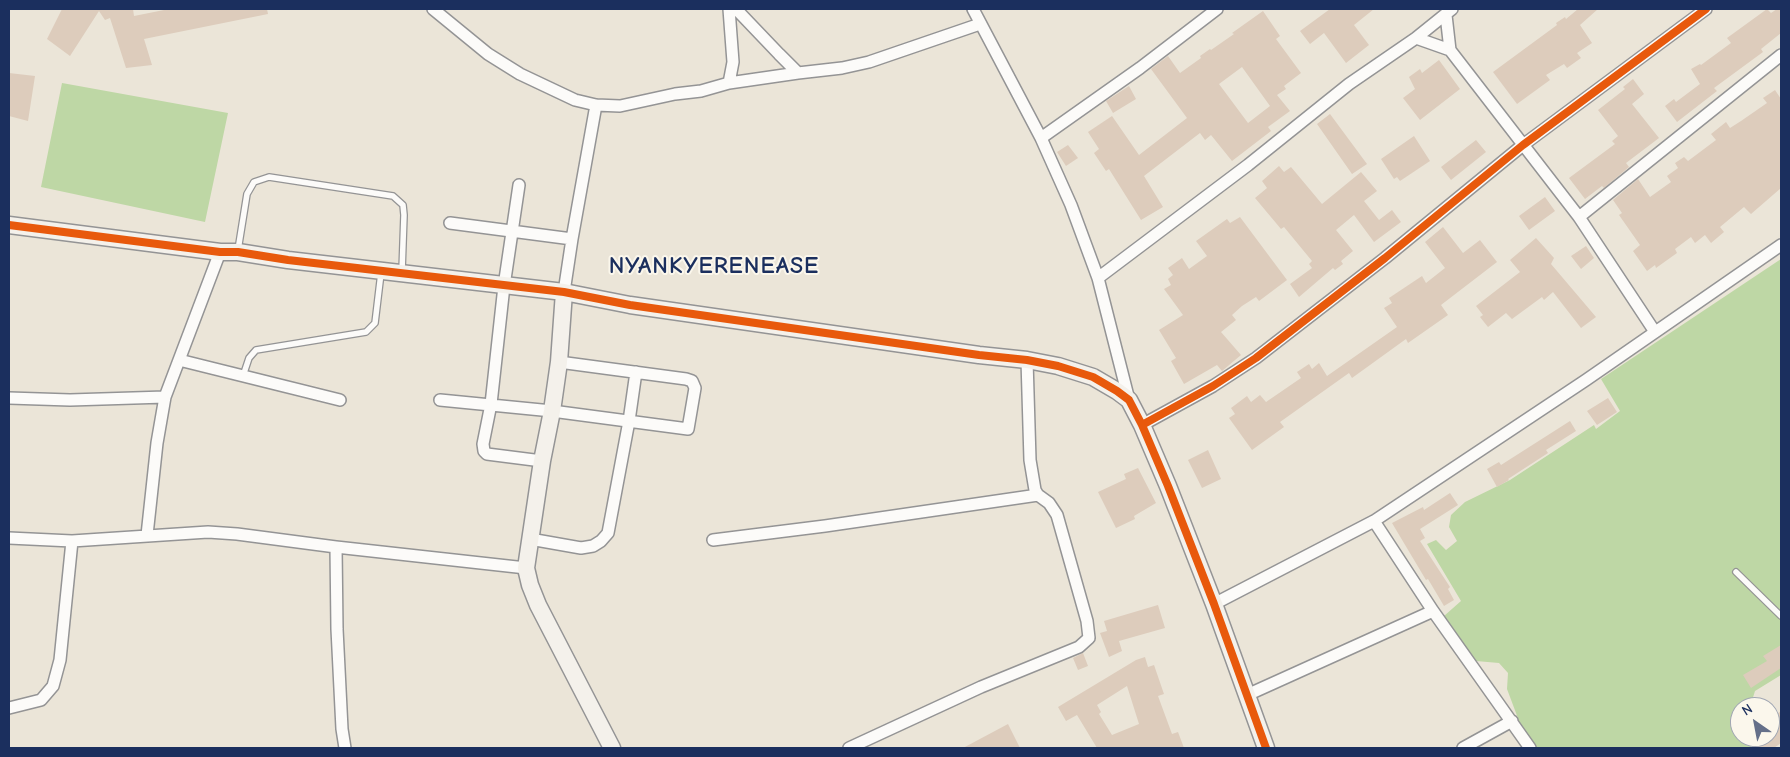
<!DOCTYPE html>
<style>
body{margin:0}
#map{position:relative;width:1790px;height:757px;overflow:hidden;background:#ebe5d8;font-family:"Comic Neue",sans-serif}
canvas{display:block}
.frame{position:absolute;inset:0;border:10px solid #1b2f5e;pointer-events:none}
.north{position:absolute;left:1730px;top:697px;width:50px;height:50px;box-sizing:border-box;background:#fbf7ec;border:1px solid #a1a7b3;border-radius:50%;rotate:327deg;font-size:14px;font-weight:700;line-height:20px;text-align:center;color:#1b2f5e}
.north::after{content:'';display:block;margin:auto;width:18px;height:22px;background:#646f89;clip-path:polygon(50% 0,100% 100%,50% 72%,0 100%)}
</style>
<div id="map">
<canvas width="1790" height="757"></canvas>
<div class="frame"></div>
<div class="north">N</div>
</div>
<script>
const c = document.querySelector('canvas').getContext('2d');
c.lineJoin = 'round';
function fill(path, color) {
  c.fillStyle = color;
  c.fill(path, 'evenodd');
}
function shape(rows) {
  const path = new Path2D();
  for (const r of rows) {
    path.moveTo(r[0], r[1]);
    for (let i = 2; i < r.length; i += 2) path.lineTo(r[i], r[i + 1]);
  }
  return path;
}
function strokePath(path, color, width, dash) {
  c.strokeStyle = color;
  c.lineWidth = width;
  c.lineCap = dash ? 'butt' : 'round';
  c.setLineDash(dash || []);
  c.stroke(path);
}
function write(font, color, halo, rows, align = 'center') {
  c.font = font + ' "Comic Neue",sans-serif';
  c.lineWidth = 4;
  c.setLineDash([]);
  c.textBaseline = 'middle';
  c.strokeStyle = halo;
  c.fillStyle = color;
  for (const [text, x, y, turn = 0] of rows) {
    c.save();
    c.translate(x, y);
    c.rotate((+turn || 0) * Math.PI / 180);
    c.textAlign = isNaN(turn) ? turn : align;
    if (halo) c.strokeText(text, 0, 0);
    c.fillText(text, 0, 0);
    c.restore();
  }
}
fill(shape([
 [62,83,228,113,205,222,41,187],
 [1781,259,1781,675,1755,691,1750,707,1740,707,1740,737,1745,737,1752,748,1533,748,1525,737,1507,689,1508,673,1499,663,1476,661,1444,616,1461,601,1427,544,1436,540,1446,550,1457,541,1449,527,1451,515,1465,502,1510,480,1594,425,1596,429,1620,411,1601,379]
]), '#bed7a5');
fill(shape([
 [62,9,133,9,134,16,169,9,267,9,268,14,144,39,152,65,126,68,110,18,105,20,99,11,70,56,47,39],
 [1330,9,1374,9,1354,25,1369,45,1346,63,1324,33,1310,44,1300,31],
 [1578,9,1598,9,1580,25,1592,43,1577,53,1581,58,1567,68,1564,64,1546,75,1550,80,1517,104,1493,72,1557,25,1556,23,1565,17,1566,19],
 [1767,9,1771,13,1777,9,1781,9,1781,33,1761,49,1763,52,1714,88,1717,91,1677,122,1665,106,1674,99,1676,102,1700,84,1691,69,1700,64,1701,65,1731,43,1727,38],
 [1263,11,1280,36,1276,39,1301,73,1284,86,1286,89,1277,95,1290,111,1268,127,1271,131,1232,161,1211,135,1205,140,1200,133,1144,176,1163,207,1141,220,1109,169,1106,171,1094,153,1099,149,1088,132,1112,116,1139,155,1187,118,1151,69,1168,56,1180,73,1201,58,1200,56,1210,49,1211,50,1234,34,1232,33],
 [1242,67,1270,106,1248,123,1219,84],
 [1439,60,1460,89,1420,120,1403,98,1415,89,1409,77,1420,69,1422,73],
 [9,73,35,76,28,121,9,116],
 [1633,79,1644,94,1632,104,1659,138,1626,163,1629,167,1604,188,1602,186,1585,199,1569,178,1615,144,1612,141,1618,136,1598,110,1625,89,1623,87],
 [1129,86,1136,99,1113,113,1106,101],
 [1775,90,1781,99,1781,188,1751,214,1744,207,1720,227,1724,232,1711,243,1705,235,1695,243,1691,237,1675,249,1677,253,1656,268,1655,265,1647,271,1633,251,1640,245,1619,215,1622,213,1613,200,1638,179,1650,197,1671,182,1667,176,1678,168,1675,163,1684,157,1688,161,1716,140,1711,134,1726,122,1730,128,1741,121,1767,103,1763,98],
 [1330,114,1367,164,1352,174,1317,124],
 [1414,136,1430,161,1400,181,1397,177,1394,179,1381,159],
 [1476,140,1486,152,1451,180,1441,167],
 [1068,145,1078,158,1066,166,1057,152],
 [1279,166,1284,172,1291,167,1322,204,1361,172,1377,191,1364,201,1379,220,1392,210,1401,222,1374,242,1354,215,1336,230,1353,251,1341,261,1343,264,1335,270,1333,268,1299,297,1290,284,1312,268,1309,264,1312,261,1284,227,1281,229,1255,198,1267,188,1262,181],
 [1545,197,1555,211,1529,230,1519,216],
 [1240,217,1287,280,1259,301,1256,297,1242,306,1232,315,1236,320,1221,332,1241,355,1222,371,1217,365,1184,384,1171,361,1176,358,1159,330,1183,315,1164,289,1171,285,1168,279,1173,275,1168,268,1182,258,1189,269,1207,256,1196,241,1227,219,1230,223],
 [1443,227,1463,253,1480,240,1497,262,1441,305,1448,315,1408,343,1406,339,1352,378,1349,373,1280,422,1284,427,1252,450,1229,418,1235,414,1231,408,1247,396,1251,402,1260,395,1266,402,1301,378,1297,372,1309,364,1312,369,1319,363,1327,376,1397,327,1384,308,1392,303,1389,298,1422,276,1426,283,1445,268,1425,242],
 [1536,238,1554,258,1551,264,1596,317,1581,328,1553,292,1544,300,1542,297,1512,319,1506,313,1488,327,1480,317,1483,315,1476,306,1520,272,1510,260],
 [1586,246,1594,258,1581,269,1571,256],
 [1608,398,1617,412,1597,425,1587,411],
 [1570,421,1576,431,1546,450,1548,453,1508,479,1509,480,1497,487,1487,469,1499,462,1501,465],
 [1208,450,1221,479,1202,488,1188,460],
 [1138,468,1156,503,1134,516,1135,519,1116,528,1098,492,1126,479,1124,474],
 [1450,493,1458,505,1420,529,1425,538,1420,541,1450,587,1448,589,1454,600,1444,606,1428,579,1426,580,1392,523,1423,507,1424,510],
 [1158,605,1165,628,1119,641,1122,651,1109,657,1100,633,1107,631,1104,621],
 [1781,645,1781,668,1751,688,1743,675,1767,661,1763,656],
 [1083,653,1088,666,1078,670,1073,658],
 [1145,657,1148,667,1154,665,1164,694,1158,696,1172,734,1178,732,1184,748,1097,748,1077,715,1066,721,1058,707,1136,660],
 [1127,686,1139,724,1112,735,1099,714,1101,712,1097,705],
 [1781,711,1781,743,1774,748,1754,748,1746,737,1770,737,1770,719],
 [1008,724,1020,748,963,748]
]), '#ddccbc');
const lane = shape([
 [238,250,247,194,254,182,269,177,393,196,403,205,404,215,402,271],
 [243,376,249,358,256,350,366,332,375,323,381,273],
 [1736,572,1781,616]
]);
const street = shape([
 [433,9,488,54,520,74,575,100,596,105,620,106,675,94,701,91,729,83,798,73],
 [729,9,733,62,729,83],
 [736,9,779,54,798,73,842,68,869,62,980,24],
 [973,9,1041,138,1071,205,1098,278,1129,400],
 [1446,15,1450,50,1579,217,1655,332],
 [1416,38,1450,50],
 [1041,138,1140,68,1217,9],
 [519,185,504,286,491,404,483,444,484,451,487,454,542,461],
 [1579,217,1781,55],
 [450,223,572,239],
 [1098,278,1248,165,1349,84,1416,38,1452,9],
 [564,292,572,239,596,105],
 [179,360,340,400],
 [9,398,70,400,165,397],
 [440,400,552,411,688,429,695,388,692,381,686,379,559,362],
 [1142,425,1213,386,1256,358,1385,258,1523,145,1706,9],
 [1374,521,1433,611,1530,748],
 [147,535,157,443,165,397,220,252],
 [9,538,72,541,208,532,237,534,336,547,526,568],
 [530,539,581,548,593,546,601,541,608,533,629,421,636,372],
 [713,540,825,526,1038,495],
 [336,547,337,629,342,729,345,748],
 [1214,604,1374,521,1586,380,1781,245],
 [1247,695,1433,611],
 [9,708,41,700,53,686,60,660,72,541],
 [849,748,981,687,1079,647,1089,638,1087,621,1057,515,1049,503,1038,495,1035,490,1030,460,1027,360],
 [1463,748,1512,721]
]);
const secondary = shape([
 [9,225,220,252,238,252,288,260,564,292,630,305,979,355,1027,360,1058,366,1093,377,1117,391,1129,400,1142,425,1168,486,1214,604,1266,748],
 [564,292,559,362,552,411,542,461,526,568,530,585,538,605,612,748]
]);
strokePath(lane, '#949495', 8);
strokePath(street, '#949495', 14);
strokePath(secondary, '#949495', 19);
strokePath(lane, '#fcfbf9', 5.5);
strokePath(street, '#fcfbf9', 11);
strokePath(secondary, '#f4f1eb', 16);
strokePath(shape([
 [9,225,220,252,238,252,288,260,564,292,630,305,979,355,1027,360,1058,366,1093,377,1117,391,1129,400,1142,425,1168,486,1214,604,1266,748],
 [1142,425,1213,386,1256,358,1385,258,1523,145,1706,9]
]), '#e8590c', 8);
c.letterSpacing = '1px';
write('bold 24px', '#1b2f5e', '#fbf7ec', [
 ["NYANKYERENEASE",714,266]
]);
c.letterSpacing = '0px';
</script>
